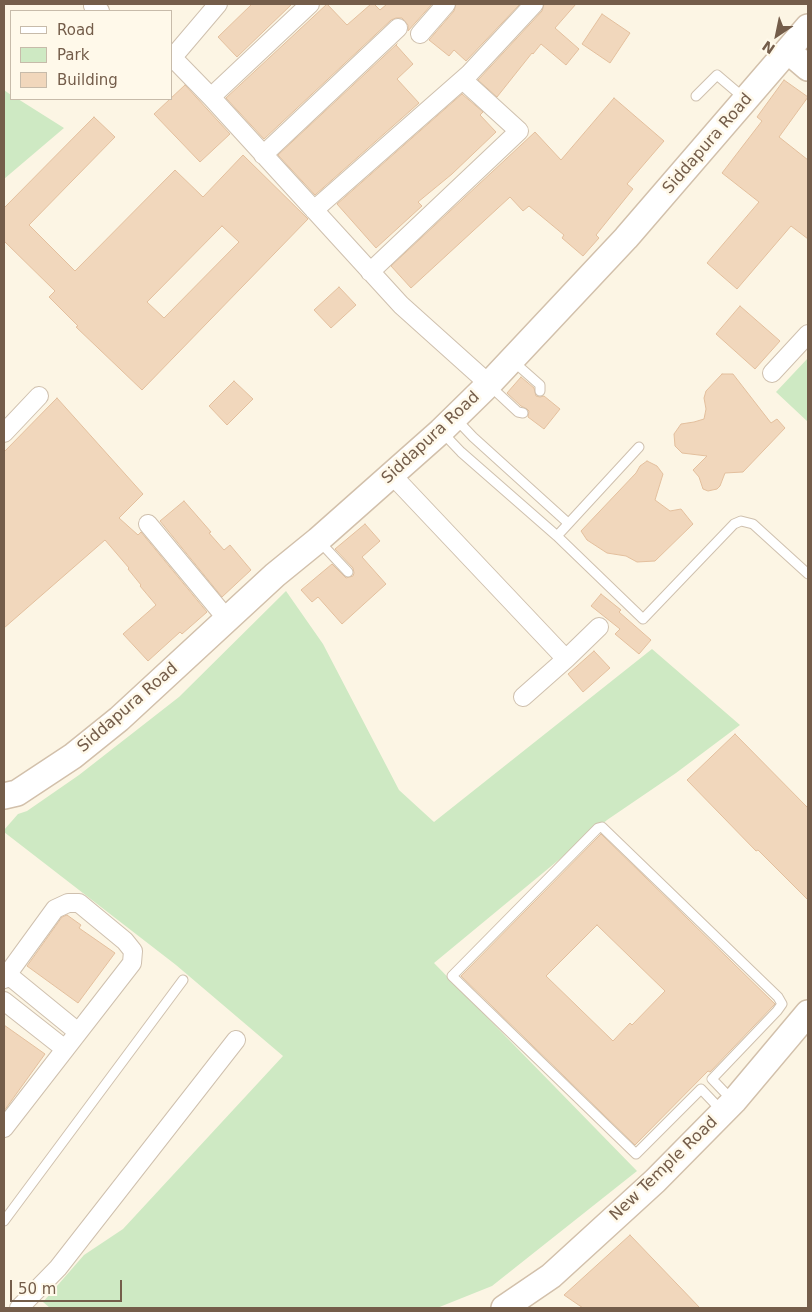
<!DOCTYPE html>
<style>
body{margin:0}
#map{position:relative;width:812px;height:1312px;overflow:hidden;background:#fcf5e4;font-family:"DejaVu Sans",sans-serif}
canvas{display:block}
.frame{position:absolute;inset:0;border:5px solid #745d4a;pointer-events:none}
.legend{position:absolute;left:10px;top:10px;width:162px;height:90px;box-sizing:border-box;background:#fff9ea;border:1px solid #c7bbaa;margin:0;padding:6px 9px;list-style:none;font-size:15px;color:#745d4a}
.legend li{display:flex;align-items:center;gap:10px;height:25px}
.legend b{width:25px;border:1px solid #c7bbaa}
.north{position:absolute;left:752px;top:10px;width:50px;height:50px;-webkit-text-stroke:4px #fff9ea;paint-order:stroke;rotate:214deg;font-size:14px;font-weight:700;line-height:20px;text-align:center;color:#745d4a}
.north::after{content:'';display:block;margin:auto;width:18px;height:22px;background:#745d4a;clip-path:polygon(50% 0,100% 100%,50% 72%,0 100%)}
.scale{position:absolute;left:10px;top:1280px;width:112px;height:22px;box-sizing:border-box;border:2px solid #745d4a;border-top:0;padding-left:6px;font-size:15px;line-height:18px;white-space:nowrap;color:#745d4a;-webkit-text-stroke:4px #fff9ea;paint-order:stroke}
</style>
<div id="map">
<canvas width="812" height="1312"></canvas>
<div class="frame"></div>
<ul class="legend">
<li><b style="height:6px;background:#fff"></b>Road</li>
<li><b style="height:14px;background:#cee9c3"></b>Park</li>
<li><b style="height:14px;background:#f1d7bc"></b>Building</li>
</ul>
<div class="north">N</div>
<div class="scale">50 m</div>
</div>
<script>
const c = document.querySelector('canvas').getContext('2d');
c.lineJoin = 'round';
function fill(path, color) {
  c.fillStyle = color;
  c.fill(path, 'evenodd');
}
function shape(rows) {
  const path = new Path2D();
  for (const r of rows) {
    path.moveTo(r[0], r[1]);
    for (let i = 2; i < r.length; i += 2) path.lineTo(r[i], r[i + 1]);
  }
  return path;
}
function strokePath(path, color, width, dash) {
  c.strokeStyle = color;
  c.lineWidth = width;
  c.lineCap = dash ? 'butt' : 'round';
  c.setLineDash(dash || []);
  c.stroke(path);
}
function write(font, color, halo, rows, align = 'center') {
  c.font = font + ' "DejaVu Sans",sans-serif';
  c.lineWidth = 5;
  c.setLineDash([]);
  c.textBaseline = 'middle';
  c.strokeStyle = halo;
  c.fillStyle = color;
  for (const [text, x, y, turn = 0] of rows) {
    c.save();
    c.translate(x, y);
    c.rotate((+turn || 0) * Math.PI / 180);
    c.textAlign = isNaN(turn) ? turn : align;
    if (halo) c.strokeText(text, 0, 0);
    c.fillText(text, 0, 0);
    c.restore();
  }
}
fill(shape([
 [4,90,11,95,11,99,18,99,64,128,4,179],
 [808,358,808,422,776,392],
 [286,591,323,644,399,790,434,822,652,649,740,725,676,773,607,820,434,963,637,1171,492,1286,437,1308,50,1308,43,1302,84,1255,123,1229,283,1056,176,965,4,832,4,830,18,814,27,811,79,775,179,697]
]), '#cee9c3');
const building = shape([
 [252,4,292,4,237,57,218,37,252,4],
 [327,4,347,25,371,4,374,4,380,10,387,4,432,4,408,31,408,25,402,18,396,18,391,20,264,139,226,98,327,4],
 [456,4,520,4,466,61,454,50,449,56,429,40,454,11,456,4],
 [544,4,576,4,555,28,579,49,566,65,541,44,533,54,532,53,497,97,478,80,542,11,544,4],
 [602,14,630,33,610,63,582,44,602,14],
 [397,44,396,45,413,64,397,79,419,103,315,195,278,155,397,44],
 [784,80,808,97,779,137,808,160,808,239,791,226,737,289,707,263,759,202,722,173,762,121,757,117,784,80],
 [185,85,230,134,200,162,154,114,185,85],
 [462,94,483,112,480,115,496,132,452,174,418,202,422,206,376,248,337,204,462,94],
 [614,98,664,141,627,184,633,189,596,235,599,238,583,256,562,238,564,235,529,206,523,211,510,197,411,288,391,266,535,132,561,160,614,98],
 [94,117,115,137,29,225,75,271,175,170,203,197,243,155,308,219,142,390,76,327,78,326,49,297,55,291,4,241,4,208,94,117],
 [222,226,239,242,164,318,147,302,222,226],
 [339,287,356,305,331,328,314,310,339,287],
 [740,306,780,341,755,369,716,334,740,306],
 [722,374,733,374,771,423,777,419,785,428,743,472,725,473,720,486,717,489,708,491,703,489,699,477,693,470,707,456,682,453,675,446,674,434,681,424,694,422,704,419,706,409,704,398,706,391,722,374],
 [521,377,534,388,536,396,540,397,544,396,560,409,544,429,528,417,529,411,527,409,521,406,507,393,521,377],
 [234,381,253,399,227,425,209,406,234,381],
 [57,398,143,494,119,518,138,535,141,532,207,612,182,634,180,632,148,661,123,634,156,605,140,586,141,585,128,569,129,568,105,540,4,628,4,452,57,398],
 [647,461,657,466,663,474,655,500,670,511,681,509,693,524,655,561,637,562,626,556,607,553,587,540,581,531,636,473,640,466,647,461],
 [184,501,211,532,209,533,224,550,230,545,251,570,222,597,160,521,184,501],
 [365,524,380,541,362,557,386,584,342,624,318,597,312,602,301,590,332,564,346,578,353,576,354,573,353,568,335,549,365,524],
 [601,594,621,610,619,612,651,640,639,654,615,634,620,629,591,606,601,594],
 [594,651,610,668,583,692,568,674,594,651],
 [735,734,808,808,808,900,758,850,756,851,687,780,735,734],
 [601,834,775,1004,710,1072,708,1071,635,1145,461,976,601,834],
 [597,925,665,991,632,1025,630,1023,613,1041,546,976,597,925],
 [67,915,81,925,79,928,115,953,78,1003,27,966,62,917,67,915],
 [4,1025,45,1054,4,1111,4,1025],
 [630,1235,700,1308,583,1308,564,1295,630,1235]
]);
fill(building, '#f1d7bc');
strokePath(building, '#e3bf9d', 1);
const lane = shape([
 [696,96,717,75,744,98],
 [514,362,540,385,540,391],
 [489,385,518,412,523,413],
 [455,418,473,437,568,523],
 [441,431,461,452,557,536,639,447],
 [557,536,643,619,734,524,741,521,753,524,808,574],
 [319,541,348,572],
 [721,1110,701,1089,636,1154,452,976,598,828,602,827,778,997,782,1004,777,1011,712,1079,732,1100],
 [4,1221,183,980]
]);
const street = shape([
 [93,6,100,11],
 [420,34,446,4],
 [171,56,211,97,401,305,489,384],
 [173,57,218,4],
 [211,97,310,4],
 [263,155,398,28],
 [314,210,469,74,534,4],
 [370,272,519,131,463,80],
 [772,373,808,334],
 [4,433,39,396],
 [392,475,566,659,599,627],
 [148,524,227,619],
 [523,697,566,659],
 [7,974,78,1032],
 [4,979,55,909,68,903,79,903,125,941,133,951,132,963,4,1128],
 [4,1001,65,1049],
 [19,1308,58,1268,236,1040]
]);
const secondary = shape([
 [788,51,808,68],
 [4,796,17,793,73,756,119,719,275,575,318,540,441,431,489,384,626,238,808,27],
 [504,1308,551,1276,655,1181,734,1101,808,1013]
]);
strokePath(lane, '#cfc0ae', 11);
strokePath(street, '#cfc0ae', 20);
strokePath(secondary, '#d2c0ab', 28);
strokePath(lane, '#fff', 9);
strokePath(street, '#fff', 18);
strokePath(secondary, '#fff', 25);
write('16px', '#745d4a', '#fff9ea', [
 ["Siddapura Road",708,144,-49],
 ["Siddapura Road",431,438,-43],
 ["Siddapura Road",128,708,-41],
 ["New Temple Road",664,1169,-44]
]);
</script>
